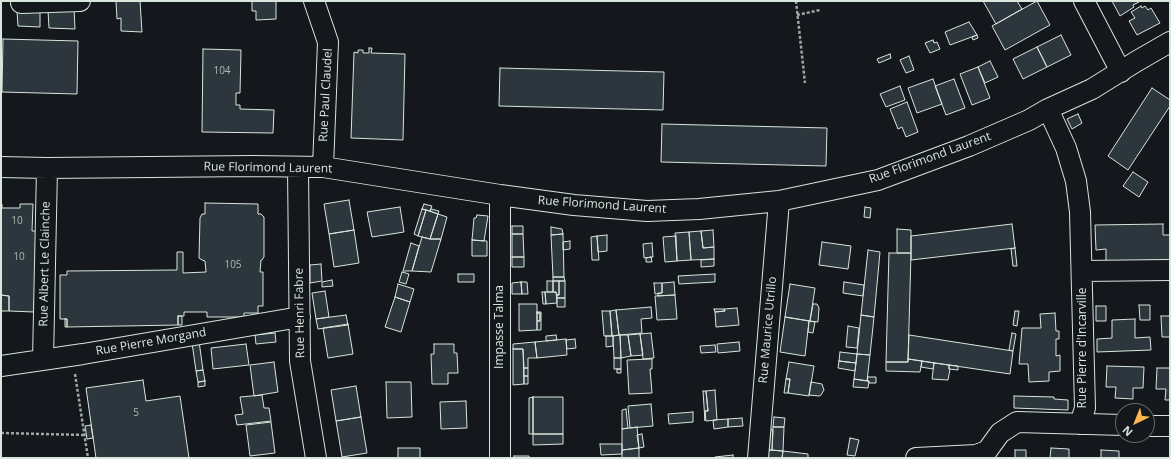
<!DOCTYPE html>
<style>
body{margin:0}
#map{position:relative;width:1171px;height:459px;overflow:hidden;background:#14181c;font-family:"Open Sans",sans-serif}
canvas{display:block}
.frame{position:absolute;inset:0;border:2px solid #d8e6dc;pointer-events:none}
.north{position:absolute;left:1115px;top:403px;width:40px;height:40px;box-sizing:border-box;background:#14181c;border:1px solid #626a69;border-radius:50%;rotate:223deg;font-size:11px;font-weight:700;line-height:16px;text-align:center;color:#d8e6dc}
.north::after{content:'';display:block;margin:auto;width:14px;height:18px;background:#ffb74d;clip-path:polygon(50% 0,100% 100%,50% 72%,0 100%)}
</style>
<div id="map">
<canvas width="1171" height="459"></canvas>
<div class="frame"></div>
<div class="north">N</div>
</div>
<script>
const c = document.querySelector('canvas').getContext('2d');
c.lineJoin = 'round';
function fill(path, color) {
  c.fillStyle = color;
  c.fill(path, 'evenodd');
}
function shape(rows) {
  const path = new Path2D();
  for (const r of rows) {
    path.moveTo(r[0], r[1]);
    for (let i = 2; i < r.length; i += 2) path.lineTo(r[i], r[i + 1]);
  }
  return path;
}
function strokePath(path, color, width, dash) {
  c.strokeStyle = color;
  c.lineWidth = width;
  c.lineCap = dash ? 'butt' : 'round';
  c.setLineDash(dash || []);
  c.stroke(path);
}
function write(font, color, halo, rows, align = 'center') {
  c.font = font + ' "Open Sans",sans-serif';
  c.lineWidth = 3;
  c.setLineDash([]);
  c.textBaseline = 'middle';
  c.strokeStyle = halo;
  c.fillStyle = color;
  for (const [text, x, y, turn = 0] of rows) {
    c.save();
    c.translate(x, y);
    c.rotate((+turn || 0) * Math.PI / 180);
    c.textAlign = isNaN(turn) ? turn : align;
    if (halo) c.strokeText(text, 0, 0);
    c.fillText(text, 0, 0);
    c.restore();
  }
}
const building = shape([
 [116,1,140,1,142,32,121,31,121,18,117,19,116,1],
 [252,1,276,1,276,19,256,20,256,11,252,11,252,1],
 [983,1,1017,1,1022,9,996,24,983,1],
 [1037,1,1050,25,1005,50,992,26,1037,1],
 [1112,1,1138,1,1139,2,1133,5,1134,7,1120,16,1112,1],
 [1141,6,1142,8,1145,6,1148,10,1151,8,1160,23,1137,35,1129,21,1135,18,1131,12,1141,6],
 [74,8,75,29,49,28,48,10,74,8],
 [40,10,40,27,18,26,17,11,40,10],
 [969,22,977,35,950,45,945,32,969,22],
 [977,35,978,38,973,40,972,37,977,35],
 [1061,35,1071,55,1047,67,1037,47,1061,35],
 [3,39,78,41,77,94,2,92,3,39],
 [933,40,934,43,937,42,940,49,930,53,925,43,933,40],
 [1037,47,1047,67,1023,79,1013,59,1037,47],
 [369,48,372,48,371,53,405,54,403,140,351,138,354,52,358,53,358,50,363,50,363,53,369,53,369,48],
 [203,49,241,50,240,93,236,93,236,105,240,105,240,109,274,110,273,133,202,132,203,49],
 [890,54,891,58,879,63,877,59,890,54],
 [909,56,914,70,906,73,900,60,909,56],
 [990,61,998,77,985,83,978,67,990,61],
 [978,67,990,98,972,105,960,74,978,67],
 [500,68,664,72,663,110,499,106,500,68],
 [933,79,942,104,917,113,908,88,933,79],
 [954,79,965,108,946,115,935,86,954,79],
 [900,86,905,100,886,107,880,94,900,86],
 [1152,88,1170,100,1170,106,1128,170,1108,156,1152,88],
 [907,102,918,132,906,137,902,127,898,129,890,109,907,102],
 [1078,114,1082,123,1072,129,1067,119,1078,114],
 [662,124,827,128,826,166,661,162,662,124],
 [1133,172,1148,182,1139,197,1123,186,1133,172],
 [349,200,354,230,329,234,324,204,349,200],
 [1,203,2,204,2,208,20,208,20,204,33,204,32,231,37,231,34,312,9,311,9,296,1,295,1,203],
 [205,203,258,204,258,214,261,214,264,217,264,257,262,260,261,260,260,272,263,272,263,306,258,306,258,313,244,313,244,317,207,317,207,312,184,312,184,316,178,316,178,325,67,327,67,319,60,319,60,275,67,275,67,271,177,270,177,252,183,252,183,273,206,272,205,261,202,260,199,258,200,218,202,214,205,214,205,203],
 [424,204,432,206,430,211,422,209,424,204],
 [400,207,404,232,372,237,367,212,400,207],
 [865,207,871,208,870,218,864,217,865,207],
 [422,209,426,210,418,236,414,234,422,209],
 [431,209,439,211,438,214,430,211,431,209],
 [426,210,438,214,430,239,418,236,426,210],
 [438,214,447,217,441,239,430,239,438,214],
 [477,215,488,216,484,241,472,240,474,218,476,218,477,215],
 [1012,224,1015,248,911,260,911,236,1012,224],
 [1163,224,1163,235,1170,235,1170,260,1106,261,1106,249,1096,250,1095,225,1163,224],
 [512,226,523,226,523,234,512,234,512,226],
 [551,227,562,229,563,234,551,235,551,227],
 [897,229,911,230,911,253,897,253,897,229],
 [354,230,359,263,334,267,329,234,354,230],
 [713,230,714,247,703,248,701,231,713,230],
 [701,231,703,248,714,247,714,259,691,260,689,232,701,231],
 [689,232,691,260,677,261,675,233,689,232],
 [512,234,523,234,524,257,512,257,512,234],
 [563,234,564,277,553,277,551,235,563,234],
 [607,235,607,251,598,252,597,236,607,235],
 [597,236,599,260,592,260,591,237,597,236],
 [676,236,677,261,665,262,663,237,676,236],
 [422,237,430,239,441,239,431,272,412,271,422,237],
 [472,240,487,241,487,256,472,256,472,240],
 [570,241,570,249,563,250,563,242,570,241],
 [822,242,851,246,848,269,819,265,822,242],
 [411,243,419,246,412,271,403,271,411,243],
 [652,243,653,257,644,258,643,244,652,243],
 [1015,248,1017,266,1013,266,1011,249,1015,248],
 [868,250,880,252,874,317,861,315,868,250],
 [889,253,911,253,908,362,886,362,889,253],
 [512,257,524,257,524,267,512,267,512,257],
 [651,257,652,262,646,262,646,258,651,257],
 [714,259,714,266,701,267,701,260,714,259],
 [321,264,322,281,310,283,310,265,321,264],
 [402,272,409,274,406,284,399,282,402,272],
 [458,274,474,274,474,282,458,282,458,274],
 [715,274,715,282,679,284,678,276,715,274],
 [553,277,564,277,565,281,553,281,553,277],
 [332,280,333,286,322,287,322,282,332,280],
 [547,281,553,281,553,292,547,292,547,281],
 [553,281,559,281,559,295,557,295,556,292,553,292,553,281],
 [559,281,565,281,565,298,557,298,557,295,559,295,559,281],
 [521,282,527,282,528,294,522,294,521,282],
 [521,282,522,294,512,294,512,283,521,282],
 [674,282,675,295,658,296,658,293,662,293,662,283,674,282],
 [844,282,864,285,863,296,843,293,844,282],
 [654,283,662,283,662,293,655,294,654,283],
 [398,284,414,289,410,302,395,297,398,284],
 [790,284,815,288,810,321,785,317,790,284],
 [325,291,329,317,316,319,312,293,325,291],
 [542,292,545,292,546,304,543,304,542,292],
 [545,292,556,292,557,303,546,304,545,292],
 [1,295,9,296,9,311,1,311,1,295],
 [675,295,677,319,657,320,655,296,675,295],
 [395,297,410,302,401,332,385,327,395,297],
 [557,298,565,298,565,307,557,307,557,298],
 [519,304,537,304,537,330,519,331,519,304],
 [813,304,817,304,819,308,818,322,810,321,813,304],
 [1139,305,1150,305,1150,320,1140,320,1139,305],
 [1096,306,1106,306,1106,321,1096,321,1096,306],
 [651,307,652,318,641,319,642,333,619,335,616,310,651,307],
 [737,308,739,325,716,327,715,312,725,311,724,309,737,308],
 [714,309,724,309,725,311,715,312,714,309],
 [616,310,619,335,612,336,610,311,616,310],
 [602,311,610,311,612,336,604,336,602,311],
 [1015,311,1019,311,1017,326,1013,325,1015,311],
 [537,312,541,312,541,330,537,330,537,321,540,321,540,313,537,313,537,312],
 [537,313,540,313,540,321,537,321,537,313],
 [1055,313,1056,331,1059,331,1059,339,1056,339,1056,356,1060,355,1060,371,1049,372,1049,381,1029,382,1028,364,1019,364,1022,328,1041,328,1040,314,1055,313],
 [346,315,348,325,318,329,316,319,346,315],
 [861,315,874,317,870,355,857,354,861,315],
 [178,316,182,316,182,325,178,325,178,316],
 [1161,316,1170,316,1170,337,1162,337,1161,316],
 [785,317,809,321,805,356,780,352,785,317],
 [65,319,67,319,67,327,65,327,65,319],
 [1135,319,1135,338,1150,337,1151,350,1097,352,1097,339,1112,338,1112,320,1135,319],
 [809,321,815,322,813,333,808,332,809,321],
 [348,324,353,354,328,358,323,328,348,324],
 [848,326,859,328,857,348,846,347,848,326],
 [275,333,276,342,256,344,255,335,275,333],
 [651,333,654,358,643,359,640,334,651,333],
 [1012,333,1016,334,1013,351,1009,350,1012,333],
 [640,334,643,355,631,356,628,335,640,334],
 [556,335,557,340,546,341,546,336,556,335],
 [620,335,628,335,631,356,621,358,620,335],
 [620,335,621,358,614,358,613,336,620,335],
 [909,335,1013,351,1010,374,908,359,909,335],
 [606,336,613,336,613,346,606,347,606,336],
 [566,339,567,355,537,358,535,342,566,339],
 [575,339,576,348,567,349,566,340,575,339],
 [199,341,203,370,196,371,192,343,199,341],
 [535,342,537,358,528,358,528,368,524,368,523,349,513,349,513,344,535,342],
 [739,342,740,351,718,353,717,344,739,342],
 [246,344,249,365,213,369,211,348,246,344],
 [434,344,454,344,454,353,457,353,458,373,448,373,448,384,432,384,431,354,434,354,434,344],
 [715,345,716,352,701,353,700,346,715,345],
 [513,349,523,349,524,384,513,385,513,349],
 [840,352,857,354,856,363,839,361,840,352],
 [857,354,870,355,867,381,854,379,857,354],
 [614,358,621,358,621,369,614,369,614,358],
 [652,359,652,369,650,369,652,393,629,394,627,360,652,359],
 [908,359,922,361,920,372,886,371,886,362,908,362,908,359],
 [839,361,856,363,855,371,838,368,839,361],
 [922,361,934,363,933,369,921,367,922,361],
 [274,362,278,392,254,396,250,365,274,362],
 [789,362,814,366,809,396,788,393,790,379,786,379,789,362],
 [934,363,949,365,949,369,950,369,948,380,932,379,934,363],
 [949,365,958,366,958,370,949,369,949,365],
 [1107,366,1144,367,1143,388,1133,388,1133,399,1115,398,1116,387,1106,387,1107,366],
 [524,368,528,368,528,376,524,376,524,368],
 [1157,368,1170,368,1170,400,1165,400,1166,389,1156,389,1157,368],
 [617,369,621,369,621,373,617,373,617,369],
 [203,370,205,381,198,382,196,371,203,370],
 [524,376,528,376,528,384,524,384,524,376],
 [868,377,876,377,876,383,869,383,869,381,867,381,868,377],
 [786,379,790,379,788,393,784,393,786,379],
 [854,379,869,381,868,388,853,387,854,379],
 [143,380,146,401,180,396,189,458,96,458,86,388,143,380],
 [205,381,205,386,198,387,198,382,205,381],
 [386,382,411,382,412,417,387,418,386,382],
 [811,382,822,384,824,390,821,395,819,396,809,395,811,382],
 [356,386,361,417,336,421,331,390,356,386],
 [715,390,717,420,706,421,705,411,708,411,706,391,715,390],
 [703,391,706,391,708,411,705,411,705,421,703,391],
 [262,395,264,408,269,408,271,421,237,425,235,415,243,414,240,397,262,395],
 [1014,396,1054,397,1054,399,1068,400,1068,410,1014,408,1014,396],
 [533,397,533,434,529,434,529,398,533,397],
 [533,397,563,397,563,434,533,434,533,397],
 [466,401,467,428,441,429,440,402,466,401],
 [651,404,653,426,630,428,628,406,651,404],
 [626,409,628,428,622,429,622,410,626,409],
 [693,412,693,422,669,424,668,414,693,412],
 [361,417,367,453,342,457,336,421,361,417],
 [774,417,785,418,784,427,773,427,774,417],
 [742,418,743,426,728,427,728,419,742,418],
 [728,419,728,427,714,429,713,420,728,419],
 [271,422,275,453,250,456,246,425,271,422],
 [91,425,93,438,87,439,85,426,91,425],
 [637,427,639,448,622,450,622,429,637,427],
 [773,427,784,427,783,451,772,450,773,427],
 [771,429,773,430,772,450,769,450,771,429],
 [533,434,563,434,563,444,533,445,533,434],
 [642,434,644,447,639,448,637,435,642,434],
 [850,438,859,440,855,456,847,455,850,438],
 [600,444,622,444,622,454,601,455,600,444],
 [398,448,420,448,420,458,398,458,398,448],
 [639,448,639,458,622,458,622,450,639,448],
 [1051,448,1069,449,1069,458,1050,458,1051,448],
 [768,450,783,451,782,458,767,458,768,450],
 [1015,450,1026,450,1026,458,1015,458,1015,450],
 [1101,450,1119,451,1119,458,1101,458,1101,450],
 [783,451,808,454,808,458,782,458,783,451],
 [733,455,733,458,715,458,715,457,733,455],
 [514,456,529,456,529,458,514,458,514,456]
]);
fill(building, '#2c363c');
strokePath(building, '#d8e6dc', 1);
const minor = shape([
 [314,1,328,42,323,167],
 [1084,1,1121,72],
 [21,3,80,1],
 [1048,109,1066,148,1076,181,1080,212,1085,408,1080,424],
 [1,167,47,168,253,166,323,167,500,195,574,205,647,211,699,209,779,201,878,180,969,146,1029,120,1048,109,1092,89,1137,61,1170,42],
 [298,168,300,361,316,458],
 [1082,271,1170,270],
 [43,360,47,168],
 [1,366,83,354,300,317],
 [1147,426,1170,426],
 [500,458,500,195],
 [758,458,779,201],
 [916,458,976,455,987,451,1000,433,1017,422,1123,425]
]);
strokePath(minor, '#d8e6dc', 22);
strokePath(shape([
 [796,1,805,83],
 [797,15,820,10],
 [75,374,88,458],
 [1,433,85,435]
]), '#9da8a2', 2.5, [3, 2]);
strokePath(minor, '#14181c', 20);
write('10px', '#adbab4', null, [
 ["104",222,71],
 ["10",17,221],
 ["10",19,257],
 ["105",233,265],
 ["5",136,413]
]);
write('12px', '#d8e6dc', '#14181c', [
 ["Rue Paul Claudel",326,95,-87],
 ["Rue Florimond Laurent",930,158,-20],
 ["Rue Florimond Laurent",268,168,1],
 ["Rue Florimond Laurent",602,205,4],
 ["Rue Albert Le Clainche",45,264,-89],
 ["Rue Henri Fabre",300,313,-91],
 ["Impasse Talma",500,327,-90],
 ["Rue Maurice Utrillo",768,330,-85],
 ["Rue Pierre Morgand",151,342,-10],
 ["Rue Pierre d'Incarville",1083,348,-90]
]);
</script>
